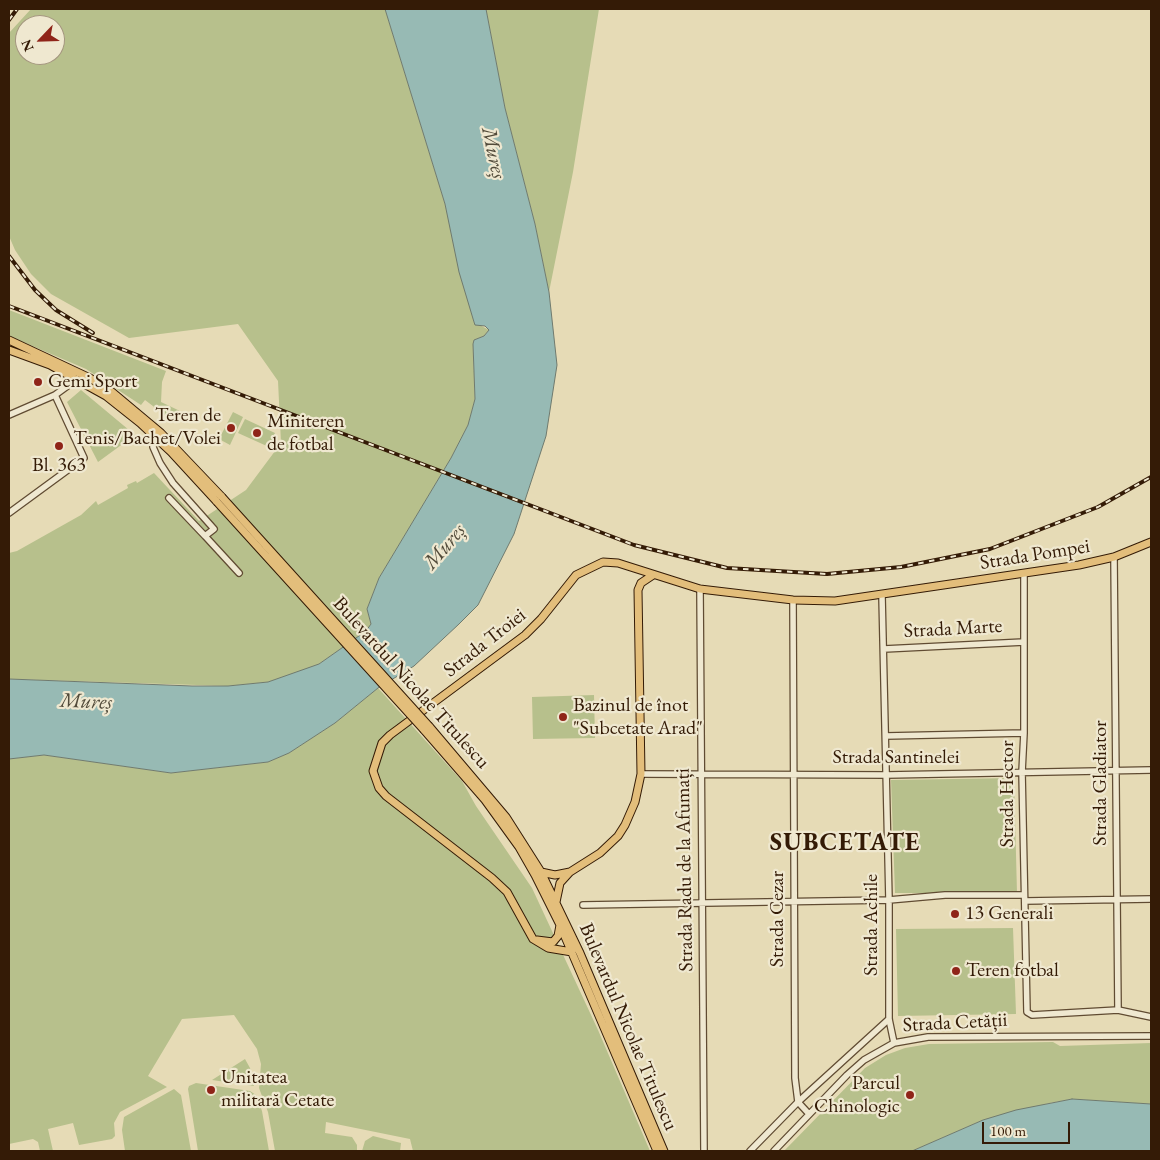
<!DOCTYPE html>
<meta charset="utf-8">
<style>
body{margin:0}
#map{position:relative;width:1160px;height:1160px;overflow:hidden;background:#e6dbb6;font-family:"EB Garamond",serif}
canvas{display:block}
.frame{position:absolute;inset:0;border:10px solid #341b06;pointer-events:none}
.north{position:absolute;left:15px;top:15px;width:50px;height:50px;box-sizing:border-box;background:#efe8d0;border:1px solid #a4967f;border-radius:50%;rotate:246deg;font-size:14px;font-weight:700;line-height:20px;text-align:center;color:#341b06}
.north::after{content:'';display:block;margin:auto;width:18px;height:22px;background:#8f2418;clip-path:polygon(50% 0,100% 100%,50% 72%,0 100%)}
.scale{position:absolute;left:982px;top:1122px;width:88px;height:22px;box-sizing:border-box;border:2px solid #341b06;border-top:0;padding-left:6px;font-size:15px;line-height:18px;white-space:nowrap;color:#341b06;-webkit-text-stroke:4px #efe8d0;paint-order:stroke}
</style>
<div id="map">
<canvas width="1160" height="1160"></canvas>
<div class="frame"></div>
<div class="north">N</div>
<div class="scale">100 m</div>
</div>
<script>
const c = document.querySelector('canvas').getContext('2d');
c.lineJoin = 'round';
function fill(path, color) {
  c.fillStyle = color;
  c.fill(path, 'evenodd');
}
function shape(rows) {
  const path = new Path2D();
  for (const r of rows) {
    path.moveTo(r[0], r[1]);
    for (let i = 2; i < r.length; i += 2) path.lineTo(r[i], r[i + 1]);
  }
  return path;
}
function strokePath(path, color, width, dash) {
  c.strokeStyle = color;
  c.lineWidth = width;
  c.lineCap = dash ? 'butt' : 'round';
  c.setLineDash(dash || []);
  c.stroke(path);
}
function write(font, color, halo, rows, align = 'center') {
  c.font = font + ' "EB Garamond",serif';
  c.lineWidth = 4.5;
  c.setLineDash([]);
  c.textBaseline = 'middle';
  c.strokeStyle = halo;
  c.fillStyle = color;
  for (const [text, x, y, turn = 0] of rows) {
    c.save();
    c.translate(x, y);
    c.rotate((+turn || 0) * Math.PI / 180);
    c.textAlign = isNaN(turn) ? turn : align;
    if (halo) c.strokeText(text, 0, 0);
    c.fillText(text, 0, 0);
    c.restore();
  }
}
fill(shape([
 [31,9,385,9,445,204,474,322,489,330,484,336,474,340,473,344,475,399,468,425,451,458,379,578,367,609,371,624,366,631,319,664,308,669,268,682,228,686,9,679,9,553,17,551,81,515,96,501,98,505,128,488,127,485,136,481,137,483,154,473,199,521,246,490,281,443,278,381,238,324,129,338,51,294,31,274,15,250,9,236,9,33],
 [25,25,55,25,55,55,25,55],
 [486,9,599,9,573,172,549,292,535,224,505,108],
 [9,310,166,371,162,382,161,402,180,411,170,419,145,400,141,405,86,369,9,336],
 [81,390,135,435,98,462,67,402],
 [233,412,243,417,230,445,219,439],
 [245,419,275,433,269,447,238,433],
 [378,688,462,781,476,806,532,888,598,1030,650,1151,413,1151,410,1139,326,1122,325,1133,352,1137,357,1145,357,1151,275,1151,268,1112,259,1088,261,1064,257,1049,234,1015,182,1019,148,1076,167,1087,120,1112,114,1123,115,1136,112,1139,79,1145,73,1123,48,1129,53,1151,40,1151,38,1142,33,1139,9,1144,9,759,44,755,171,773,268,762,289,753,335,723],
 [594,695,595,738,533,739,532,697],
 [1014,778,1017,893,895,893,891,780],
 [1013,928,1016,1014,898,1016,896,929],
 [1053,1042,1060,1046,1151,1043,1151,1104,1072,1099,1050,1103,983,1120,912,1151,784,1151,865,1068,886,1055,905,1048,929,1044],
 [245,1059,250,1068,254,1086,212,1080],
 [196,1083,250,1091,256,1095,262,1111,269,1151,198,1151,188,1089,189,1086],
 [174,1089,181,1095,191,1151,125,1151,122,1130,124,1117],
 [373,1136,401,1143,400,1151,362,1151,365,1141]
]), '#b7c08c');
const water = shape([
 [385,9,486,9,505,108,535,224,549,292,557,365,546,436,514,534,478,605,459,624,414,666,378,688,335,723,289,753,268,762,171,773,44,755,9,759,9,679,192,686,228,686,268,682,319,664,366,631,371,624,367,609,379,578,451,458,468,425,475,399,473,344,474,340,484,336,489,330,485,326,475,325,474,322,459,272,445,204,385,9],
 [1072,1099,1151,1104,1151,1151,912,1151,983,1120,1016,1110,1072,1099]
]);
fill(water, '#97bab4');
strokePath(water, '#6f7a6e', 1);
const minor = shape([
 [9,415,55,395,77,379],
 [155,437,153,447,160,463,173,483,214,529,205,536,169,498],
 [9,513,84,458,55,395],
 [205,536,239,573],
 [1114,557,1118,1010],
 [1024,574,1024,733,1022,772,1027,1012,1032,1015,1118,1010,1151,1017],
 [700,589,704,1151],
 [882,596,889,900,889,1019,894,1043],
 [793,600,795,1078,798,1102,809,1114],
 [884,649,1024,642],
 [886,736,1024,733],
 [641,774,887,775,1151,770],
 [1025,901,1151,899],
 [583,905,889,900,945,895,1024,895],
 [750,1151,798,1102,889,1019],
 [774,1151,847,1075,864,1060,894,1043,928,1037,1151,1036]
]);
const major = shape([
 [9,340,90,378,112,392,161,433,222,497],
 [9,350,50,365,106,396,140,423,171,452,217,502],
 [429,726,506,817,541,872,580,953,664,1151],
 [424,730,485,800,519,847,535,875,560,925,657,1151],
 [541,872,555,875,570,872],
 [556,902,560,883,570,872,600,853,618,836,625,825,635,802,641,774,638,590,641,583,653,575],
 [537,940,553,942,558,936,560,925],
 [572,952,548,948,533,939,507,892,492,878,386,796,379,788,373,771,382,743,390,735,525,635,541,619,576,575,603,562,618,563,700,589,793,600,835,601,1079,565,1114,557,1151,542]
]);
strokePath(minor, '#604b32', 8);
strokePath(major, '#341b06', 9);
strokePath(minor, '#efe8d0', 5.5);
strokePath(major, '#e3be7b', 7);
const rail = shape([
 [9,20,17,9],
 [9,256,35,290,56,310,93,333],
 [9,306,634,545,727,568,827,574,901,567,990,549,1098,507,1151,477]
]);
strokePath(rail, '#341b06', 4);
strokePath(rail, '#efe8d0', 2, [5.5]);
const majorBridge = shape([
 [222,497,429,726],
 [217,502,424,730]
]);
strokePath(majorBridge, '#341b06', 9, []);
strokePath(majorBridge, '#e3be7b', 7);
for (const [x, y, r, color] of [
 [38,382,5,"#8f2418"],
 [231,428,5,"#8f2418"],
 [257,433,5,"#8f2418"],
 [59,446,5,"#8f2418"],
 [563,717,5,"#8f2418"],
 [955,914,5,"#8f2418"],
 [956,971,5,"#8f2418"],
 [211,1090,5,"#8f2418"],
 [910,1095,5,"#8f2418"]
]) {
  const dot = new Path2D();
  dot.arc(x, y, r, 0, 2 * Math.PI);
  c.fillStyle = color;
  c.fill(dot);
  strokePath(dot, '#efe8d0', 2);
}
write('20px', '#341b06', '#efe8d0', [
 ["Gemi Sport",48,382],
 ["Teren de",221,416,"right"],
 ["Tenis/Bachet/Volei",221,439,"right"],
 ["Miniteren",267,422],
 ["de fotbal",267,445],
 ["Bl. 363",59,466,"center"],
 ["Bazinul de înot",573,706],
 ["\"Subcetate Arad\"",573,729],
 ["13 Generali",965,914],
 ["Teren fotbal",966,971],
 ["Unitatea",221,1078],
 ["militară Cetate",221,1101],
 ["Parcul",900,1084,"right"],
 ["Chinologic",900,1107,"right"]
], 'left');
write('20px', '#341b06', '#efe8d0', [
 ["Strada Pompei",1035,555,-9],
 ["Strada Marte",953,629,-3],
 ["Strada Troiei",485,643,-38],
 ["Bulevardul Nicolae Titulescu",411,683,48],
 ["Strada Santinelei",896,758],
 ["Strada Gladiator",1101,783,-90],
 ["Strada Hector",1008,794,-90],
 ["Strada Radu de la Afumați",685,870,-91],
 ["Strada Cezar",778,919,-90],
 ["Strada Achile",872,925,-90],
 ["Strada Cetății",955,1023,-3],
 ["Bulevardul Nicolae Titulescu",628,1027,67]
]);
write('italic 21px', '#524b3a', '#efe8d0', [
 ["Mureș",493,153,78],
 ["Mureș",445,547,-50],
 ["Mureș",86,702,2]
]);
c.letterSpacing = '1px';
write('bold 25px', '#341b06', '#efe8d0', [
 ["SUBCETATE",845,843]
]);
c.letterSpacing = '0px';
</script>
